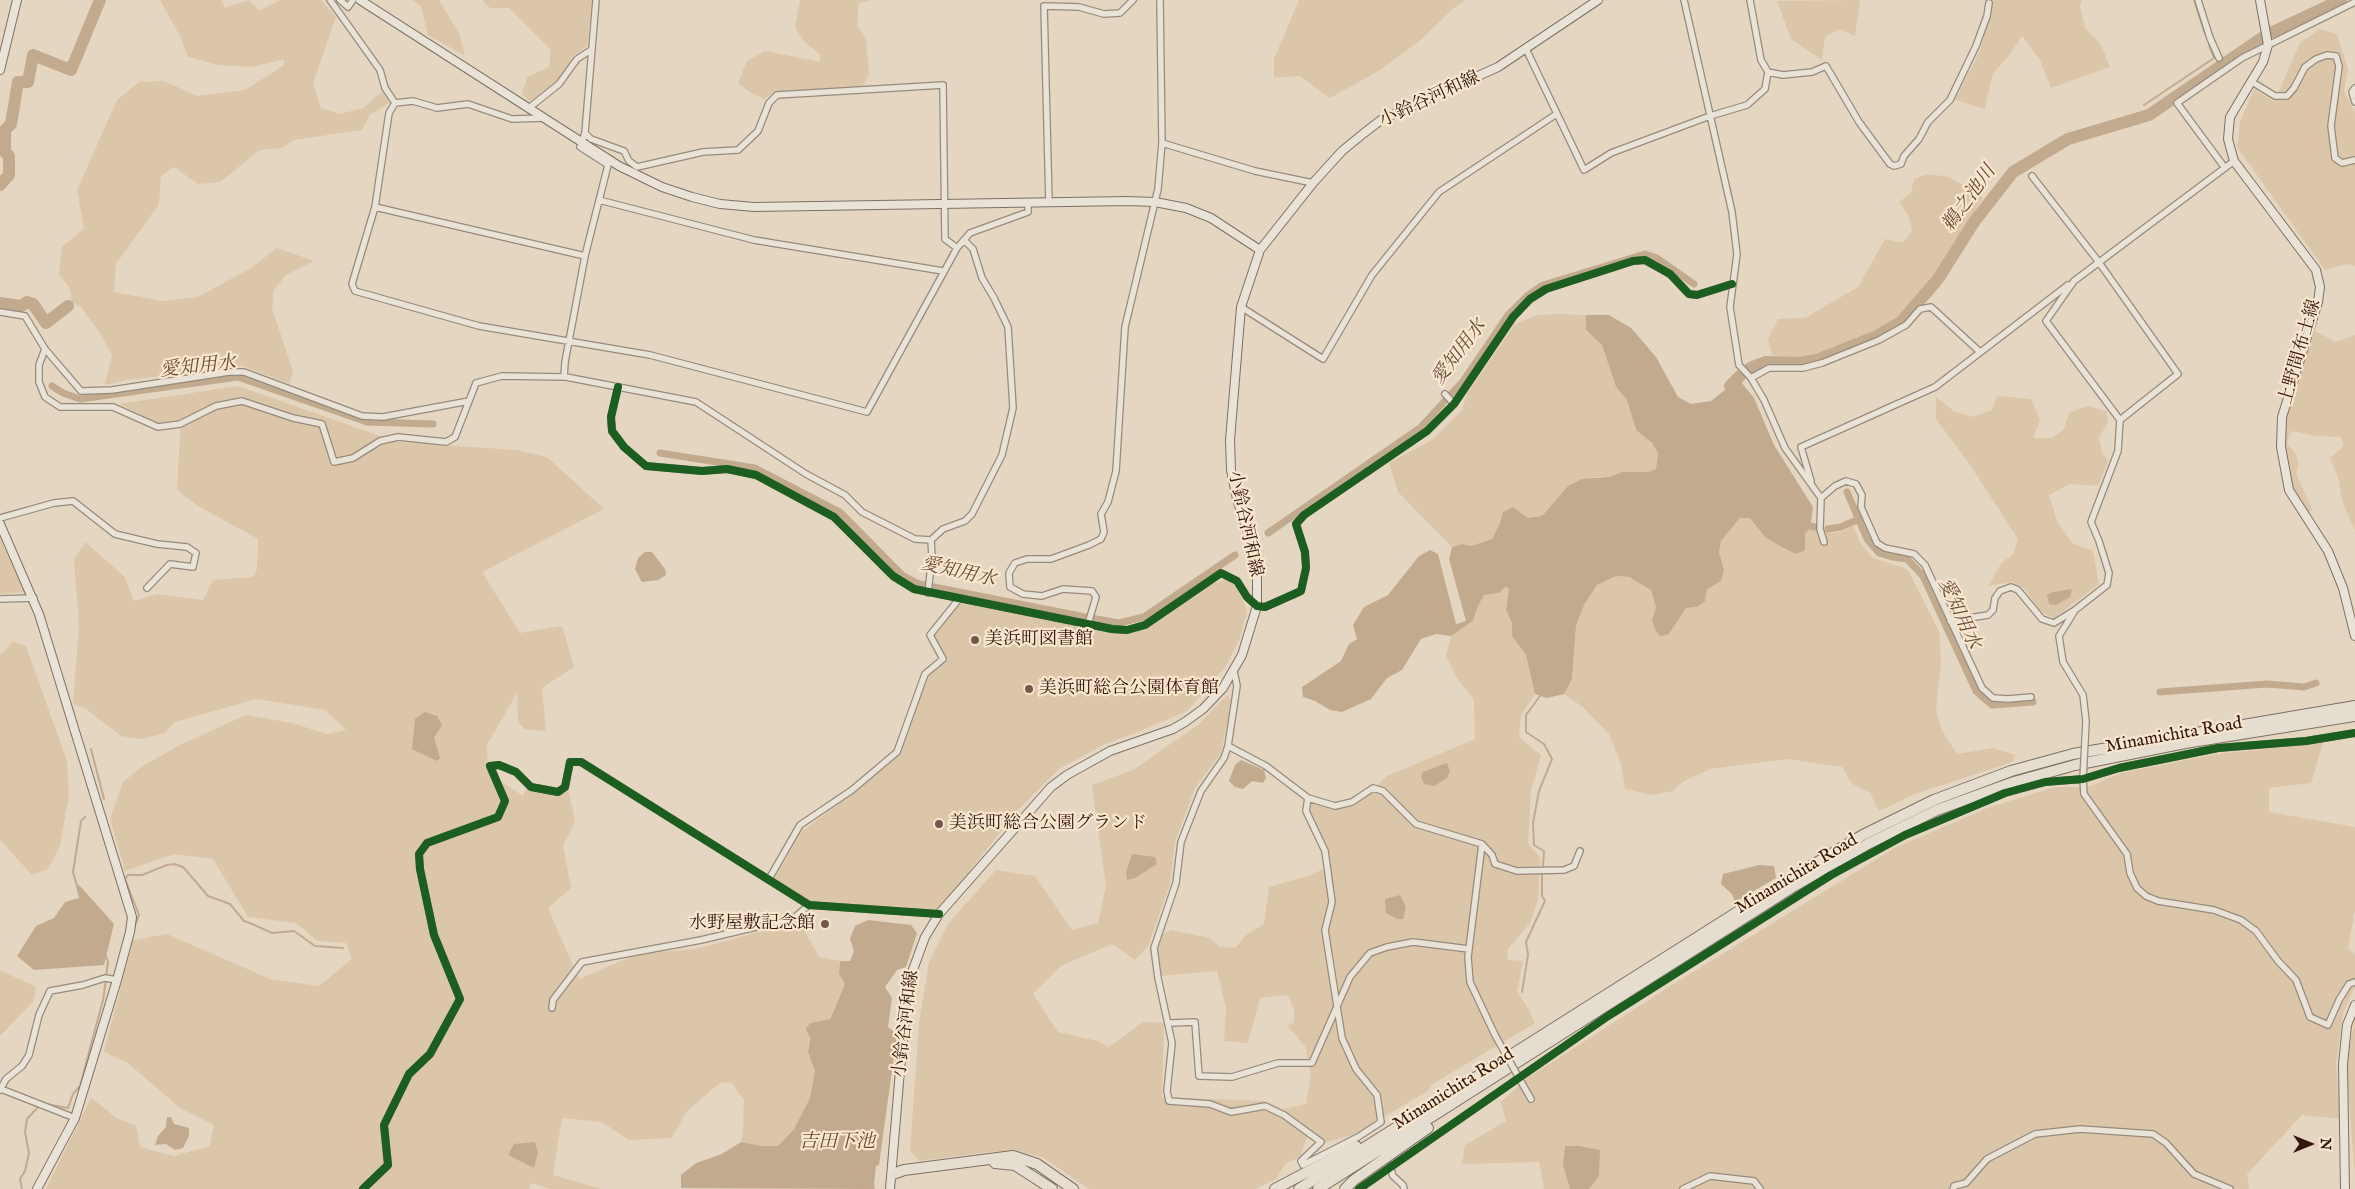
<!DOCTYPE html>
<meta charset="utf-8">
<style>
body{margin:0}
#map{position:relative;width:2355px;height:1189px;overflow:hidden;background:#e5d6c1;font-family:"IM FELL English",serif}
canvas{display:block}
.north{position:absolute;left:2285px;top:1119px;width:50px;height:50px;-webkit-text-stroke:4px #f8e6cd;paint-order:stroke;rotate:90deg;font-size:14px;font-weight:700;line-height:20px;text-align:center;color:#34160c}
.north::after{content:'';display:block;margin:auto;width:18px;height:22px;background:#34160c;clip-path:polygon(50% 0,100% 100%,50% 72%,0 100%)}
</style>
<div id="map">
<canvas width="2355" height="1189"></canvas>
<div class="north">N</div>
</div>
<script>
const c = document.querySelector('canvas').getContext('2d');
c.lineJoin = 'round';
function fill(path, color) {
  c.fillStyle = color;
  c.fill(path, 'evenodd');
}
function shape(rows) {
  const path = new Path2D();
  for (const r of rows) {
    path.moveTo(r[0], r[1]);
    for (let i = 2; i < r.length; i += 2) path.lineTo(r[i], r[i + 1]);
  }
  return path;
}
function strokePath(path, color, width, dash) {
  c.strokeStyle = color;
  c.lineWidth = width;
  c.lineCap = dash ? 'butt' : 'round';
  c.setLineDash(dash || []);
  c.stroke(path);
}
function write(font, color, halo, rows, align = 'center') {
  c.font = font + ' "IM FELL English","Noto Serif JP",serif';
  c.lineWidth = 4.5;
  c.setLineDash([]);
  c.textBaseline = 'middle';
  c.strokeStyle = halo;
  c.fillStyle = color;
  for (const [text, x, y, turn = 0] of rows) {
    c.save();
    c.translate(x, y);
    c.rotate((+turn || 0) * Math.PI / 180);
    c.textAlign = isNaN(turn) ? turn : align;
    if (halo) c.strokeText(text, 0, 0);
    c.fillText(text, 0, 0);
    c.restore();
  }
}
fill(shape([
 [160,0,221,0,225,8,249,0,259,11,280,0,321,0,336,17,313,83,321,108,340,114,363,108,382,92,389,103,370,115,362,130,294,140,282,148,260,150,220,182,198,184,174,167,161,176,159,204,116,264,114,292,163,301,198,297,251,268,277,248,314,261,286,275,274,290,272,309,293,371,290,384,243,366,128,380,105,385,112,355,100,333,81,307,72,302,69,287,59,275,62,247,84,229,77,190,117,100,139,82,164,81,197,96,245,90,283,66,285,59,251,67,219,65,188,57,181,38],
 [412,0,439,0,459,33,465,56,428,35,421,6],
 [482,0,592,0,587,46,573,56,558,82,530,102,522,94,527,77,549,67,551,50,509,8,490,8],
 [800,0,872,0,859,3,857,24,866,40,869,74,861,89,776,92,764,99,748,91,738,83,747,61,765,51,820,62,820,55,803,40,795,27],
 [1299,0,1466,0,1454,8,1417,43,1380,70,1330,98,1300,76,1274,78,1274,59],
 [1860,0,1855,36,1840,29,1825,37,1822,60,1791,39,1777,1],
 [1994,0,2082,0,2080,6,2085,28,2101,45,2110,67,2051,88,2040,60,2022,36,2008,57,1993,73,1985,109,1955,100,1980,51],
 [2320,29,2337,34,2348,70,2344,91,2355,113,2355,266,2348,264,2325,270,2237,147,2240,122,2254,89,2274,102,2300,43],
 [1927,174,1949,177,1983,197,1936,277,1898,319,1874,333,1798,360,1772,355,1768,339,1778,319,1805,318,1858,287,1885,239,1903,243,1912,231,1909,216,1899,202,1911,193,1914,179],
 [1558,314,1586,315,1586,330,1602,345,1616,387,1627,400,1636,430,1652,443,1658,453,1656,469,1648,472,1622,472,1609,477,1596,477,1568,486,1542,516,1528,518,1513,507,1503,512,1500,523,1492,539,1471,546,1462,544,1452,547,1398,492,1389,463,1432,440,1462,410,1467,394,1515,324,1537,315],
 [2315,331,2336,342,2355,335,2355,531,2342,501,2339,480,2330,458,2344,446,2341,437,2316,436,2293,431,2289,435,2287,444,2296,454,2298,465,2296,474,2313,511,2307,511,2291,485,2284,447,2283,423],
 [238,386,397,442,516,450,547,457,604,509,482,572,520,633,562,626,574,667,542,688,546,731,525,729,518,722,517,693,487,745,488,773,523,796,527,787,559,794,568,789,575,822,563,845,571,888,548,908,579,979,637,954,696,949,799,921,819,957,840,961,839,974,845,984,829,1019,810,1023,808,1052,815,1071,810,1098,794,1129,778,1146,763,1146,741,1142,743,1133,744,1100,732,1083,721,1082,686,1112,672,1138,629,1140,602,1122,562,1118,553,1175,602,1189,550,1189,532,1183,529,1189,46,1189,91,1098,117,1118,136,1126,140,1147,174,1156,210,1146,214,1125,180,1108,128,1063,104,1052,133,940,167,934,270,979,319,986,352,959,346,943,318,941,296,923,248,917,213,859,174,854,125,871,110,819,123,782,143,766,180,745,246,715,292,723,327,734,346,730,325,710,257,699,175,722,165,733,141,739,121,736,86,709,73,704,79,625,74,560,85,542,124,576,134,601,157,594,203,600,213,580,253,577,257,569,258,539,198,506,177,490,181,419,158,423,119,404],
 [1997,396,2031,399,2040,420,2033,438,2053,438,2064,429,2069,413,2088,406,2106,411,2108,422,2099,438,2102,452,2108,461,2098,486,2070,484,2049,495,2057,521,2072,543,2093,551,2099,584,2054,618,2040,611,2025,589,2013,582,1988,586,2002,562,2013,555,2018,539,1968,462,1936,419,1936,397,1954,411,1972,417,1992,410],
 [1740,518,1750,518,1765,537,1805,533,1810,529,1830,533,1841,532,1853,526,1861,544,1873,558,1904,568,1909,572,1939,631,1941,663,1936,708,1941,729,1957,754,1993,748,2016,755,2012,762,1915,794,1879,811,1870,793,1851,783,1842,767,1788,759,1710,769,1684,781,1673,791,1652,795,1625,789,1621,764,1609,734,1583,707,1564,694,1572,679,1576,626,1584,605,1597,585,1616,576,1629,577,1651,590,1656,607,1652,621,1660,636,1669,634,1686,608,1697,607,1705,601,1707,589,1724,570,1719,552,1721,541],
 [0,537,25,592,0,594],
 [1227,580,1237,587,1247,611,1240,638,1226,666,1187,711,1138,732,1105,744,1059,769,1017,811,939,910,812,902,774,880,801,832,856,791,900,753,928,675,948,660,933,635,961,602,1111,633,1131,633,1145,629,1214,583],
 [1505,587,1509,587,1506,610,1512,623,1512,636,1526,655,1535,694,1521,715,1519,737,1541,755,1531,790,1528,844,1540,857,1538,900,1530,923,1508,949,1507,960,1523,961,1517,992,1525,1003,1535,1023,1431,1085,1428,1091,1353,1135,1326,1142,1313,1132,1306,1140,1300,1157,1285,1164,1277,1178,1256,1189,1089,1189,1042,1157,1015,1151,989,1152,919,1161,910,1151,919,1023,929,962,948,924,996,870,1035,876,1072,930,1098,923,1106,886,1092,785,1133,770,1199,724,1227,695,1232,701,1221,753,1195,788,1175,842,1170,884,1148,946,1135,960,1112,944,1061,966,1033,994,1058,1032,1098,1041,1109,1047,1143,1022,1164,1023,1162,1097,1265,1101,1283,1109,1306,1104,1311,1075,1305,1046,1288,1026,1294,1022,1294,1010,1288,995,1260,998,1248,1043,1224,1041,1226,1008,1217,971,1162,976,1158,950,1161,935,1171,930,1210,938,1220,947,1235,948,1246,935,1264,924,1269,887,1311,875,1331,865,1329,851,1309,813,1310,803,1336,809,1355,806,1387,776,1475,739,1474,700,1456,677,1446,656,1451,636,1473,621,1477,608,1484,595,1499,593],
 [13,641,26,646,67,761,69,795,60,846,48,869,32,875,0,840,0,656],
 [2323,743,2311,783,2269,788,2269,812,2355,827,2355,911,2348,949,2355,955,2355,986,2343,1014,2336,1063,2340,1119,2302,1115,2247,1174,2249,1189,1544,1189,1539,1162,1462,1164,1465,1145,1506,1121,1501,1102,1526,1079,1675,983,1895,848,1987,808,2055,787,2088,787,2121,773,2217,754],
 [0,970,36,987,33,1002,0,1036],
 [2355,1019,2355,1176,2346,1065]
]), '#dbc6a9');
fill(shape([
 [1586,315,1609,315,1631,328,1656,357,1678,397,1691,404,1711,401,1730,386,1741,382,1754,398,1774,445,1813,507,1810,529,1805,533,1805,550,1796,554,1782,547,1765,537,1750,518,1740,518,1721,541,1719,552,1724,570,1721,581,1707,589,1705,601,1697,607,1686,608,1669,634,1660,636,1656,631,1652,621,1656,607,1651,590,1629,577,1616,576,1597,585,1584,605,1576,626,1572,679,1564,694,1547,698,1535,694,1526,655,1512,636,1512,623,1506,610,1509,588,1505,587,1499,593,1484,595,1477,608,1473,621,1451,636,1436,634,1421,639,1402,670,1387,678,1371,699,1342,712,1330,710,1315,701,1303,697,1302,687,1341,661,1349,644,1357,639,1353,625,1364,607,1388,595,1419,556,1430,550,1438,554,1456,624,1466,621,1449,559,1452,547,1462,544,1471,546,1492,539,1500,523,1503,512,1513,507,1528,518,1542,516,1568,486,1582,479,1609,477,1622,472,1648,472,1656,469,1658,453,1652,443,1636,430,1627,400,1616,387,1602,345,1586,330],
 [645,552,652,552,665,569,666,575,658,580,642,582,635,569,638,558],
 [2072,589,2070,597,2056,605,2049,604,2047,595,2053,592],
 [425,712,437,716,442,725,434,738,440,758,437,761,412,749,415,719],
 [1241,760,1264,770,1266,778,1263,783,1252,781,1243,789,1235,787,1229,781,1235,765],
 [1447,763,1450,771,1447,778,1434,786,1424,784,1421,777,1423,772],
 [1132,854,1155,857,1157,864,1135,878,1127,880,1126,872],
 [1759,865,1774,866,1776,878,1735,902,1732,894,1721,884,1723,874],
 [79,885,114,924,104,965,34,970,17,956,36,926,54,918,65,902,79,898,76,886],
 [1400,895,1406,907,1403,919,1397,919,1386,913,1385,899],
 [868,920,911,925,917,933,906,967,897,970,885,987,892,998,888,1027,897,1034,879,1165,876,1166,874,1184,875,1189,681,1188,681,1175,696,1163,722,1154,741,1142,763,1146,778,1146,794,1129,810,1098,815,1071,808,1052,810,1038,806,1029,810,1023,830,1019,845,984,839,974,840,961,850,961,854,951,850,939,855,926],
 [167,1117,171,1117,174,1124,189,1128,189,1136,183,1148,175,1150,166,1144,155,1145,158,1136,166,1127],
 [535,1142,538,1153,534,1168,508,1155,514,1144],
 [1565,1146,1579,1146,1600,1150,1599,1176,1589,1189,1570,1189,1563,1164]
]), '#c2aa8f');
strokePath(shape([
 [2194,0,2205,34],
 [2144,105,2214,58,2209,45],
 [1540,696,1526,715,1526,732,1544,744,1552,759,1539,791,1533,823,1534,845,1544,851,1543,866],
 [91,749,104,799],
 [77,886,73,872,81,821,85,817],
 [135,926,139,915,125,879,128,875,142,875,167,865,174,864,183,867,208,896,230,904,244,921,250,923,272,933,294,931,315,946,343,948],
 [106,956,108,962,106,976],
 [1522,992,1528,955,1526,942,1545,901,1542,896,1542,874],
 [46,1104,68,1108,73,1094,80,1086,103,1000,106,980],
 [22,1189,20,1179,25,1171,29,1153,25,1132,27,1119,39,1106]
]), '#c2aa8f', 2);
strokePath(shape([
 [52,386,63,393,80,399,238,377,367,422,433,424],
 [660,453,755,468,840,512,902,575,919,584,1085,617,1119,623,1144,617,1235,555],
 [1847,492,1867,539,1879,553,1892,557,1907,559,1923,576,1976,691,1992,705,2033,702],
 [1811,526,1816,527],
 [1828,529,1841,527,1859,519],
 [1268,533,1420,428,1464,380,1508,315,1527,296,1543,285,1645,254,1657,258,1694,284],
 [2160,692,2267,684,2304,687,2316,683]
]), '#c2aa8f', 7);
strokePath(shape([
 [2273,32,2341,0],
 [0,185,9,175,9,156,5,152,5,130,11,124,18,82,28,82,33,55,71,70,100,0],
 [0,303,21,306,27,302,33,304,46,323,68,306],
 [1750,368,1765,362,1800,363,1819,359,1877,336,1901,322,1938,279,1974,222,2013,172,2068,139,2149,115,2262,38],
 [1730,386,1740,376]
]), '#c2aa8f', 12);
const street = shape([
 [330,0,380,70,385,88,395,103],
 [340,0,348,7,353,0],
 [1684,0,1732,212,1737,254,1730,307,1739,365,1751,378,1764,400,1785,448,1821,498,1820,529,1824,542],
 [1750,0,1761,60,1768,72,1783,75,1812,72,1826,66,1859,122,1890,164,1894,166,1901,164,1904,156,1919,139,1928,122,1950,100,1976,46,1987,16,1989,3],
 [2198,0,2210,38,2219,58],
 [1526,49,1584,170,1611,153,1710,116,1747,105,1765,89,1768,72],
 [2252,82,2275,96,2287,96,2294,88,2305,67,2316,59,2327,55,2336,56,2339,66,2331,126,2335,158,2342,163,2355,160],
 [2355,88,2352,92,2355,102],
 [395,103,389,113,375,207,352,284,355,291,479,326,650,355,867,412,957,248,970,233,1028,212,1028,203],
 [395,103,413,101,437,108,468,104,512,119,545,118],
 [529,108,559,84,577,59,591,50],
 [585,133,591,139,624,151,629,161,637,167,703,152,738,150,758,131,769,103,777,95,943,85,945,239,957,248],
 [1162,143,1255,171,1313,183],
 [2225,168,2177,103,2242,58,2355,2],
 [2032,176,2098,261,2178,374,2120,420],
 [599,200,754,240,943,271],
 [1049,203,1044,6,1079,7,1104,14,1120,13,1133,0],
 [375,207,585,256],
 [1241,307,1323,359,1372,275,1439,192,1555,115],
 [0,312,25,316,45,349,81,391,112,390,229,372,244,372,362,416,383,417,469,401],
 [45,349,39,365,39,382,45,397,60,407,113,407,158,427,180,424,216,406,242,401,293,418,322,424,334,462,353,458,380,441,398,437,446,442,455,437,476,383,502,376,566,377,696,402,806,474,845,495,862,512,915,539,931,540],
 [564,377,565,362,585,256,608,165,580,147,585,133,596,0],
 [1751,378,1769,368,1803,368,1822,363,1879,340,1906,325,1920,309,1931,307,1980,352],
 [618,387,611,417,612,431,624,447,646,466,702,471,727,469,756,475,834,517,893,576,914,589,1112,629,1127,630,1145,625,1221,573,1237,581,1247,597,1257,606,1265,607,1301,591,1306,568,1305,552,1296,524,1304,515,1427,431,1454,404,1513,317,1530,299,1546,289,1633,261,1645,260,1670,274,1689,294,1697,295,1732,284],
 [1445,394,1454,404],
 [1811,481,1801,447,1935,387,2068,285],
 [1821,498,1835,486,1846,481,1856,484,1862,495,1861,507,1877,543,1885,548,1914,554,1925,565,1982,688,1993,698,2008,699,2031,697],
 [0,518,54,503,73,501,115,534,157,544,187,547,196,553,193,567,170,564,147,588],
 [931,540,943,529,965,521,972,514,1002,455,1013,408,1008,327,994,298,982,278,973,249,964,240],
 [928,593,932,557,931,540],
 [0,599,34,598],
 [2074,612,2059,636,2063,662,2083,695,2086,721,2085,741],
 [1950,621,1988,615,1993,610,1995,598,2000,591,2011,587,2018,590,2042,619,2054,623,2075,610,2107,585,2109,573,2099,541,2091,522,2118,451,2120,420,2046,321,2074,281,2234,161],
 [1088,624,1096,597,1092,591,1063,589,1042,596,1023,594,1010,587,1009,573,1015,563,1027,559,1051,559,1089,545,1101,539,1104,532,1101,514,1108,502,1116,471,1125,327,1158,189,1162,143,1160,0],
 [1234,671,1237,686,1228,746,1224,758,1201,791,1181,842,1176,883,1154,948,1158,978,1172,1043,1167,1091,1169,1101,1210,1104,1231,1112,1265,1106,1284,1115,1321,1142,1301,1161,1303,1165,1358,1137,1381,1122,1377,1095,1356,1069,1342,1038,1325,930,1332,902,1325,851,1306,811,1308,798],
 [1228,746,1266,766,1308,798,1335,806,1352,802,1373,788,1383,791,1416,824,1482,844,1492,855,1495,864,1517,871,1564,870,1574,866,1580,851],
 [2083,779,2084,794,2127,854,2130,873,2137,888,2146,896,2158,901,2214,910,2241,920,2256,931,2278,961,2296,980,2310,1017,2328,1025,2339,1000,2349,984,2355,982],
 [1482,844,1468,957,1470,982,1495,1035],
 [769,879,800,825,852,790,897,752,925,674,943,659,930,635,959,599],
 [552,1008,553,1000,582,962,701,940,794,918,809,905],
 [1170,1023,1195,1022,1199,1076,1232,1077,1278,1063,1312,1063,1350,977,1370,953,1387,947,1413,942,1469,949],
 [1519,1078,1531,1099],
 [1,1089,75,1118],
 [0,1090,6,1079,22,1066,29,1055,39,1015,50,991,83,985,105,978,117,980],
 [1390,1166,1393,1176,1403,1185,1404,1189],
 [363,1189,388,1165,384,1125,409,1074,430,1054,460,999,434,935,420,869,419,854,427,843,498,817,505,801,490,766,499,765,516,772,531,787,558,792,565,787,570,762,581,762,809,905,939,914],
 [1359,1189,1608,1016,1831,875,1905,835,2005,793,2045,782,2083,779,2119,768,2218,748,2306,741,2355,733],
 [1683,1189,1710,1176,1754,1181,1760,1189],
 [1953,1189,1954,1186,1966,1183,1987,1159,2035,1134,2080,1129,2153,1134,2166,1143,2194,1174,2230,1189]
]);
const secondary = shape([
 [360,0,619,166,662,187,692,197,720,204,754,207,1127,201,1155,202,1186,208,1211,218,1260,250],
 [2260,0,2268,45,2263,62,2230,117,2228,139,2234,161,2316,270,2320,287,2318,302,2282,417,2281,447,2289,490,2328,551,2343,588,2355,636],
 [0,70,17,0],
 [0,524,39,614,132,917,130,932,117,980,75,1118,37,1189],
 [890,1189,903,1035,911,975,925,937,939,914,1051,787,1067,775,1110,751,1173,729,1185,722,1203,709,1223,688,1242,655,1257,606,1257,576,1253,549,1237,499,1231,470,1230,440,1241,307,1260,250,1313,183,1342,151,1364,133,1381,120,1498,67,1598,0],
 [2345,1189,2343,1064,2347,1025,2355,1005]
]);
const highway = shape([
 [995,1163,1015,1165,1052,1189],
 [893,1174,904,1170,1013,1156,1037,1164,1073,1189],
 [1275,1189,1356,1146],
 [1299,1189,1796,875,1863,835,1934,800,2011,771,2073,754,2355,706],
 [1318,1189,1791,888,1868,844,1937,810,2014,782,2075,765,2185,743,2355,716],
 [1345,1189,1354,1180,1428,1128]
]);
strokePath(street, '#968a7d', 8);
strokePath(secondary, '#7c7065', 10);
strokePath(highway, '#7c7065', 12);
strokePath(street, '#e9e2d7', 5.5);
strokePath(secondary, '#e9e2d7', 8);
strokePath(highway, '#e5ddd0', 10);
const streetBridge = shape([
 [2083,779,2085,741],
 [1495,1035,1519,1078]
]);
strokePath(streetBridge, '#968a7d', 8, []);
strokePath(streetBridge, '#e9e2d7', 5.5);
strokePath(shape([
 [618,387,611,417,612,431,624,447,646,466,702,471,727,469,756,475,834,517,893,576,914,589,1112,629,1127,630,1145,625,1221,573,1237,581,1247,597,1257,606,1265,607,1301,591,1306,568,1305,552,1296,524,1304,515,1427,431,1454,404,1513,317,1530,299,1546,289,1633,261,1645,260,1670,274,1689,294,1697,295,1732,284],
 [363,1189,388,1165,384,1125,409,1074,430,1054,460,999,434,935,420,869,419,854,427,843,498,817,505,801,490,766,499,765,516,772,531,787,558,792,565,787,570,762,581,762,809,905,939,914],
 [1359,1189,1608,1016,1831,875,1905,835,2005,793,2045,782,2083,779,2119,768,2218,748,2306,741,2355,733]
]), '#1b5e20', 8);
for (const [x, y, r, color] of [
 [975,640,5,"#72594b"],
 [1029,689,5,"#72594b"],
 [939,824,5,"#72594b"],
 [825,924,5,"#72594b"]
]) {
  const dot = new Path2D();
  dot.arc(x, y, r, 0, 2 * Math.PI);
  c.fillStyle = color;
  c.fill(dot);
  strokePath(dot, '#f8e6cd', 2);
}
write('18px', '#34160c', '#f8e6cd', [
 ["小鈴谷河和線",1430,100,-25],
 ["上野間布土線",2301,352,-74],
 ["小鈴谷河和線",1244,524,78],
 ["Minamichita Road",2174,736,-10],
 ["Minamichita Road",1797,875,-31],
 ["小鈴谷河和線",907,1024,-83],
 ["Minamichita Road",1454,1090,-32]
]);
write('18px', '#34160c', '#f8e6cd', [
 ["美浜町図書館",985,640],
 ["美浜町総合公園体育館",1039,689],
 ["美浜町総合公園グランド",949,824],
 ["水野屋敷記念館",815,924,"right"]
], 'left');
write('italic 19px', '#674a38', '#f8e6cd', [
 ["鵜之池川",1970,199,-54],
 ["愛知用水",1460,353,-53],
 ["愛知用水",198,368,-6],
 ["愛知用水",958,573,13],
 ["愛知用水",1958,614,65],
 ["吉田下池",837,1143]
]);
</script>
